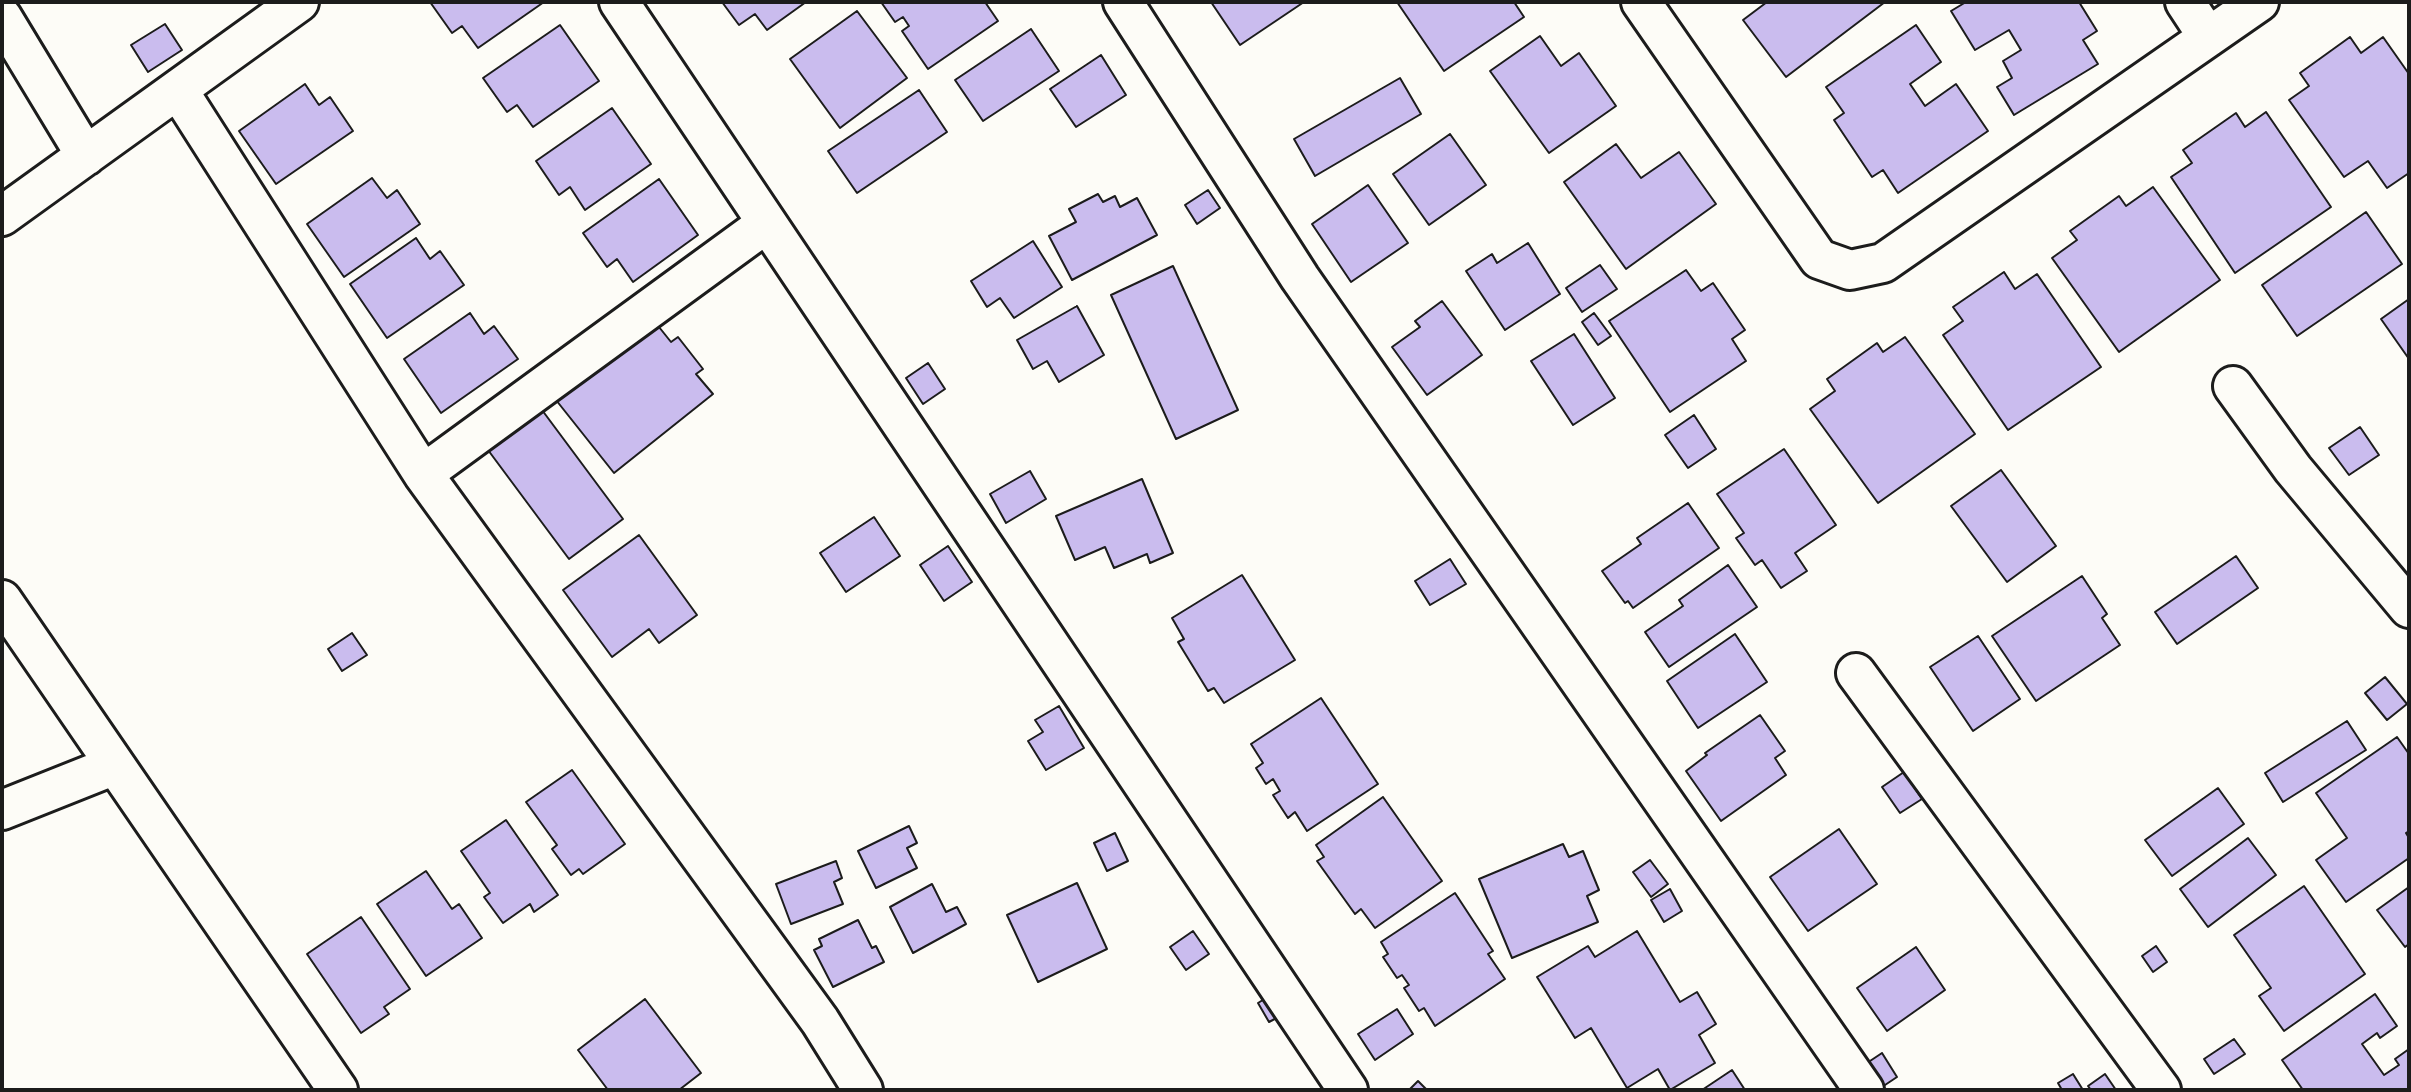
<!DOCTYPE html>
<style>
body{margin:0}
#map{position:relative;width:2411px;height:1092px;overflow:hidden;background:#fdfcf7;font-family:Pangolin,sans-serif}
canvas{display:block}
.frame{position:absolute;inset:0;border:4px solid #1c1c1c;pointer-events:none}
</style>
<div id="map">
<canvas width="2411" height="1092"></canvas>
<div class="frame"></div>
</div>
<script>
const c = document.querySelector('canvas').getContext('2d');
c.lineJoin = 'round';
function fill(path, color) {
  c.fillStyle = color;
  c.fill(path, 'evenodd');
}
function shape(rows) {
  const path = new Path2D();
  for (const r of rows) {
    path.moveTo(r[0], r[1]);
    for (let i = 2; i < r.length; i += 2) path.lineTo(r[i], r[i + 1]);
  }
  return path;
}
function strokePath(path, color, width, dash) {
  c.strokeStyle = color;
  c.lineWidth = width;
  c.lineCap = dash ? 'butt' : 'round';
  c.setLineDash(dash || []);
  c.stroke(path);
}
const building = shape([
 [430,2,544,2,478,48,462,26,452,33,430,2],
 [722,2,806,2,767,30,755,14,739,25,722,2],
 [881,2,985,2,998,21,928,69,902,31,909,26,903,17,895,22,881,2],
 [1211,2,1304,2,1240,45,1211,2],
 [1397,2,1514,2,1524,17,1444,71,1397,2],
 [1767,2,1885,2,1786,77,1743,20,1767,2],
 [1966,2,2079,2,2097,31,2083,40,2098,64,2014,115,1997,87,2012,78,2003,61,2021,50,2009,30,1975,50,1951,11,1966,2],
 [857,11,907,78,840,128,790,59,857,11],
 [165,24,182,50,148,72,131,45,165,24],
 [560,25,599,81,533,127,517,105,507,112,483,78,560,25],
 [1916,25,1941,62,1910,84,1925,106,1956,84,1988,131,1898,193,1883,170,1872,177,1834,120,1844,113,1826,87,1916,25],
 [1031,29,1059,71,983,121,955,80,1031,29],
 [1540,36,1561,66,1579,53,1616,106,1549,153,1490,71,1540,36],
 [2350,37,2361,53,2383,37,2409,74,2409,173,2387,188,2368,161,2344,177,2289,100,2309,86,2300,73,2350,37],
 [1101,55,1126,95,1076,127,1050,89,1101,55],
 [1400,78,1421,114,1315,176,1294,139,1400,78],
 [305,84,319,105,330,97,353,131,276,184,239,131,305,84],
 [919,90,947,132,857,193,828,151,919,90],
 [612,108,651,164,585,210,570,187,559,195,536,161,612,108],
 [2266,112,2331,207,2235,273,2171,177,2192,163,2183,150,2236,113,2245,127,2266,112],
 [1450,134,1486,185,1429,225,1393,174,1450,134],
 [1616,144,1641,178,1679,152,1716,204,1626,269,1564,182,1616,144],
 [372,178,387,198,397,190,420,224,344,277,307,224,372,178],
 [659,179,698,235,633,282,617,259,607,267,583,233,659,179],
 [1368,185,1408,243,1351,282,1312,224,1368,185],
 [2153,187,2220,280,2119,352,2052,258,2077,240,2070,231,2119,196,2126,206,2153,187],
 [1208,190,1220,208,1197,224,1185,205,1208,190],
 [1098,194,1103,202,1115,196,1120,207,1137,198,1157,235,1072,280,1049,236,1076,222,1069,209,1098,194],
 [2366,212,2402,264,2297,336,2262,285,2366,212],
 [416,238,430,259,440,251,464,285,387,338,350,284,416,238],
 [1033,241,1062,287,1014,318,1000,298,987,307,971,281,1033,241],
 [1528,243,1560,294,1505,330,1466,271,1492,254,1497,263,1528,243],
 [1600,265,1617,289,1582,312,1566,288,1600,265],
 [1173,266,1238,410,1176,439,1111,295,1173,266],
 [1686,270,1701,291,1713,283,1745,330,1732,339,1746,361,1670,412,1609,321,1686,270],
 [2004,272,2015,289,2037,274,2101,367,2008,430,1943,335,1963,321,1953,307,2004,272],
 [2409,299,2409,359,2381,319,2409,299],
 [1442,301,1482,355,1427,395,1392,347,1420,327,1415,321,1442,301],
 [1077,306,1104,355,1059,382,1047,361,1033,369,1017,340,1077,306],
 [470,313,484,334,494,326,518,359,441,413,404,359,470,313],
 [1594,313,1611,336,1598,345,1582,322,1594,313],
 [655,322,671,342,678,337,703,369,696,374,713,394,614,473,556,400,655,322],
 [1574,334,1615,398,1573,425,1531,361,1574,334],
 [1905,337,1975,434,1878,503,1810,409,1835,391,1827,379,1877,343,1883,352,1905,337],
 [928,363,945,389,923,404,906,378,928,363],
 [542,410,623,519,569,559,488,450,542,410],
 [1694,415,1716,449,1688,468,1665,435,1694,415],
 [2360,427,2379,455,2349,475,2329,448,2360,427],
 [1784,449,1836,525,1795,553,1807,571,1781,588,1762,560,1755,565,1736,538,1744,533,1717,494,1784,449],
 [2001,470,2056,546,2007,582,1951,506,2001,470],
 [1030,471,1046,499,1006,523,990,494,1030,471],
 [1142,479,1173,553,1150,563,1147,554,1114,568,1105,547,1075,560,1056,516,1142,479],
 [1688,503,1719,548,1633,608,1628,601,1625,603,1602,571,1641,544,1637,538,1688,503],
 [874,517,900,556,846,592,820,553,874,517],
 [639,535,697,615,659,643,649,629,612,657,563,590,639,535],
 [948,546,972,582,944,601,920,565,948,546],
 [2236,556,2258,588,2177,644,2155,612,2236,556],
 [1450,559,1466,584,1430,605,1415,581,1450,559],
 [1728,565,1757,607,1669,667,1645,632,1683,606,1679,600,1728,565],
 [1242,575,1295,660,1224,703,1214,688,1208,691,1178,642,1184,639,1172,618,1242,575],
 [2082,576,2107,614,2102,618,2120,645,2036,701,1992,636,2082,576],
 [352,633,367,655,342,671,328,649,352,633],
 [1735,634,1767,682,1698,728,1667,681,1735,634],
 [1978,636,2020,699,1973,731,1930,667,1978,636],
 [2385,677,2407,704,2387,720,2365,693,2385,677],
 [1321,698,1378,784,1307,831,1295,812,1288,818,1273,795,1280,791,1273,779,1266,784,1256,768,1263,763,1251,744,1321,698],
 [1059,706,1084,748,1046,770,1028,741,1043,732,1035,720,1059,706],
 [1760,715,1785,751,1775,758,1786,775,1721,821,1686,771,1707,755,1705,753,1760,715],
 [2347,721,2366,750,2283,802,2265,773,2347,721],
 [2397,737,2409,754,2409,831,2406,833,2409,838,2409,858,2346,902,2316,860,2347,838,2316,793,2397,737],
 [572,770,625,844,583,874,579,869,571,875,552,849,557,845,526,802,572,770],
 [1904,772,1922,799,1900,813,1882,787,1904,772],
 [2218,788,2244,824,2172,876,2145,840,2218,788],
 [1383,797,1442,881,1375,928,1361,909,1355,914,1317,861,1324,857,1316,845,1383,797],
 [506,820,558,895,534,912,530,904,503,923,484,897,490,893,461,851,506,820],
 [909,826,917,843,907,848,917,868,876,888,858,851,909,826],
 [1839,829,1877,884,1808,931,1770,877,1839,829],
 [1115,833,1128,861,1107,871,1094,843,1115,833],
 [2248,838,2276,875,2208,927,2180,889,2248,838],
 [1563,844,1569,857,1583,851,1599,890,1587,896,1598,922,1512,958,1479,879,1563,844],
 [1650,860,1668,884,1651,897,1633,872,1650,860],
 [836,861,842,878,834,882,843,904,791,924,776,884,836,861],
 [426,871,452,909,459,904,482,938,426,976,377,904,426,871],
 [1077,883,1107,949,1038,982,1007,915,1077,883],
 [932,884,946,912,957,907,966,924,913,953,890,907,932,884],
 [2304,886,2365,974,2284,1031,2259,996,2271,988,2234,935,2304,886],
 [2409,887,2409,944,2405,947,2377,910,2409,887],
 [1670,889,1682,911,1664,922,1651,900,1670,889],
 [1455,893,1493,951,1488,954,1505,979,1435,1026,1424,1008,1419,1011,1404,988,1409,985,1402,975,1397,978,1383,957,1388,954,1381,942,1455,893],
 [361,917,410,989,384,1007,389,1014,361,1033,307,954,361,917],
 [858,920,872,948,876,946,884,962,833,987,814,950,822,946,819,939,858,920],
 [1193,931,1209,954,1186,970,1170,947,1193,931],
 [1637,931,1680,1002,1697,992,1716,1024,1699,1035,1715,1063,1670,1090,1658,1069,1627,1088,1591,1028,1575,1038,1537,977,1588,946,1595,957,1637,931],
 [2156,946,2167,962,2153,972,2142,956,2156,946],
 [1916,947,1945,990,1887,1031,1857,988,1916,947],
 [1274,993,1286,1013,1269,1022,1258,1003,1274,993],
 [2375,994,2397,1026,2380,1038,2377,1033,2362,1044,2384,1075,2399,1065,2395,1059,2409,1049,2409,1090,2303,1090,2282,1060,2375,994],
 [645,999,701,1073,679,1090,608,1090,578,1050,645,999],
 [1397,1009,1413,1034,1375,1060,1358,1034,1397,1009],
 [2234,1039,2245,1054,2214,1074,2204,1059,2234,1039],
 [1882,1053,1897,1077,1882,1087,1867,1063,1882,1053],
 [1732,1070,1745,1090,1702,1090,1732,1070],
 [2073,1074,2083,1090,2062,1090,2058,1083,2073,1074],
 [2105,1074,2116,1090,2091,1090,2088,1086,2105,1074],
 [1418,1081,1427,1090,1409,1090,1418,1081]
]);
fill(building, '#cabcee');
strokePath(building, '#1c1c1c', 2);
const minor = shape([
 [619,2,1348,1090],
 [1123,2,1300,278,1864,1090],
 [1641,2,1819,259,1850,270,1883,263,2259,2],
 [2185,2,2208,37],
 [2,17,86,156],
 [178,90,423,474,820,1021,863,1090],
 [2,216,299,2],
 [2233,386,2293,469,2409,608],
 [423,474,767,223],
 [2,600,338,1090],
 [1856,673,2161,1090],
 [2,810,115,765]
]);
strokePath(minor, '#1c1c1c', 44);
strokePath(minor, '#fdfcf7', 38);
</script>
